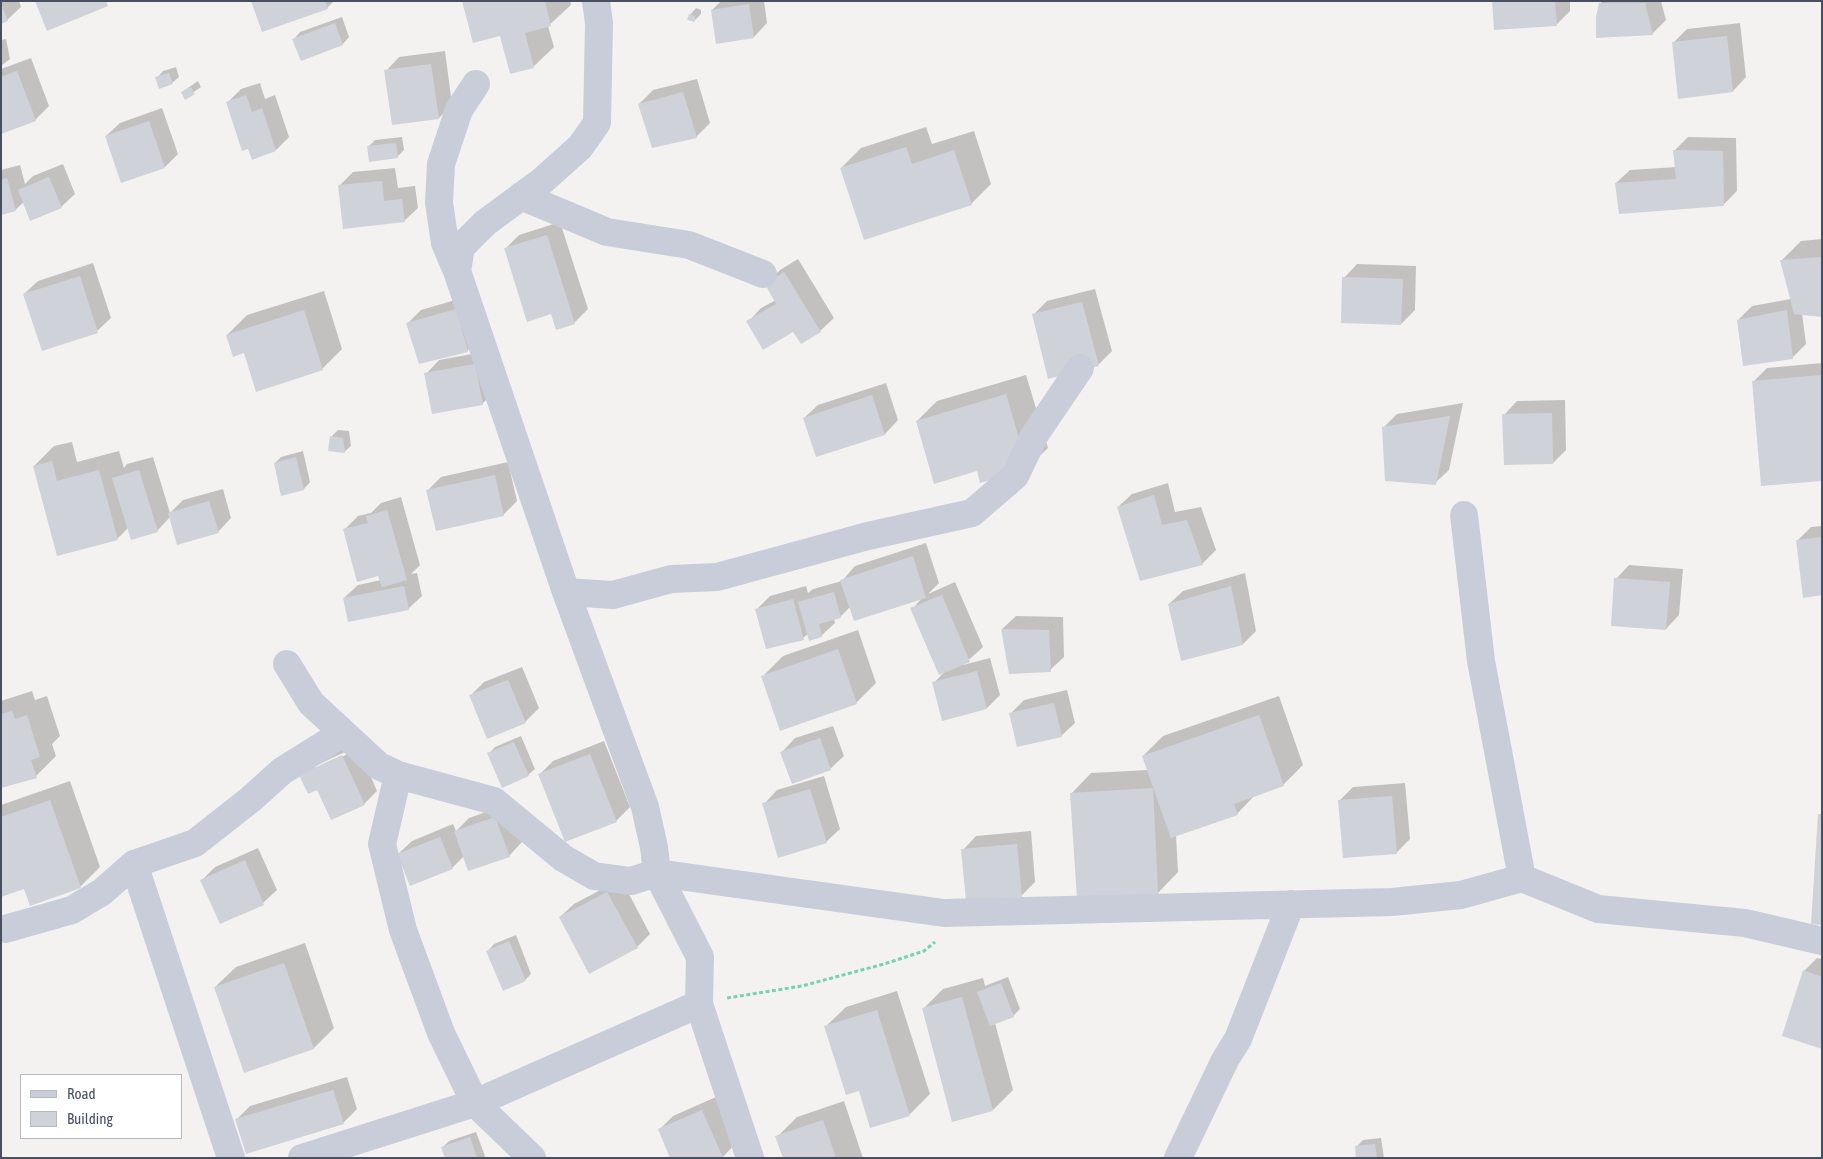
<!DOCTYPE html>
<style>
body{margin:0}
#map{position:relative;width:1823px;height:1159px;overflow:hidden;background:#f4f2f1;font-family:"Asap Condensed",sans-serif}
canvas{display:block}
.frame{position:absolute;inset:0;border:2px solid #485060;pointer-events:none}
.legend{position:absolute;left:20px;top:1074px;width:162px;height:65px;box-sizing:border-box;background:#fff;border:1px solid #b6b9bf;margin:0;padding:6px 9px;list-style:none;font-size:15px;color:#485060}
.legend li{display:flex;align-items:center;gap:10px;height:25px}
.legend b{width:25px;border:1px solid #b6b9bf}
</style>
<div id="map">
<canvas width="1823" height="1159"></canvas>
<div class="frame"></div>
<ul class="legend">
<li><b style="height:6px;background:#c8cdd9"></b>Road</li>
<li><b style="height:14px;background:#d0d2d9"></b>Building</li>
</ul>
</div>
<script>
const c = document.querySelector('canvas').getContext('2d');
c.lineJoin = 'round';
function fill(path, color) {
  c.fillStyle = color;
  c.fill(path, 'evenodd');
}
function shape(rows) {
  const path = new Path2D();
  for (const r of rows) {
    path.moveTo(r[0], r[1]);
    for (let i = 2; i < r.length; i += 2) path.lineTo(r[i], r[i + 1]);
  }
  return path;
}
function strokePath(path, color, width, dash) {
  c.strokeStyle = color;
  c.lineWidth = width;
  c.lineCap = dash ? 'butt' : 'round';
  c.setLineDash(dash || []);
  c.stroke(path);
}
fill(shape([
 [1,1,19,1,21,7,7,20,1,22],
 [253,1,334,1,327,8],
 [463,1,570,1,571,5,548,26,554,47,533,67],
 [721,1,764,1,767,23,754,37,712,10],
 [1493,1,1570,1,1570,11,1557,24],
 [1602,1,1661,1,1666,20,1652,34,1600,4],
 [696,8,701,10,701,14,695,20,689,19,690,15],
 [342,17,349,37,343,44,302,59,294,39,300,32],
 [1740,23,1746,77,1733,91,1673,43,1687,29],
 [6,39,10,59,1,66,1,40],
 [445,51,452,104,439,118,386,71,399,57],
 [31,58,49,106,35,120,1,132,1,69],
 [176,67,179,77,172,83,157,78,163,71],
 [697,79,710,123,696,137,639,104,653,90],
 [198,81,201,87,185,98,182,92],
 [260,83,265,99,275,95,289,137,276,150,227,103,241,89],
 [162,108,178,154,165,167,106,136,120,123],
 [926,127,932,144,974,131,991,184,971,204,841,168,861,148],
 [402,137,404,150,397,157,368,147,375,140],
 [1688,137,1736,138,1737,191,1723,205,1616,183,1630,170,1676,167,1674,151],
 [63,164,75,194,61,207,24,202,15,210,1,214,1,170,20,165,25,184,33,176],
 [395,168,398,188,415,186,418,208,404,221,339,186,353,172],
 [560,222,588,309,574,323,506,248,519,235],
 [1822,239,1822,315,1802,313,1806,344,1792,358,1738,320,1752,306,1791,299,1781,261,1801,241],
 [798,259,834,318,820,331,794,330,748,322,761,308,776,300,766,284,780,270],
 [93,263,111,318,97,331,24,294,38,281],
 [1357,264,1416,266,1415,310,1401,324,1344,278],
 [1095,289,1112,351,1099,364,1049,377,1033,315,1047,301],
 [324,291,342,349,322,369,244,352,227,335,247,315],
 [469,296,481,337,467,351,408,323,421,310],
 [489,351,496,390,482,404,426,374,439,360],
 [1822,363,1822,480,1754,381,1767,368],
 [1026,375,1048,448,1027,468,978,470,917,421,937,401],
 [886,383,898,420,885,434,817,456,804,418,818,405],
 [1565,400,1566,450,1553,463,1504,415,1517,401],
 [1463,403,1449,470,1435,483,1383,428,1397,414],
 [338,430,349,431,351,446,344,452,331,437],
 [72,442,77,462,119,451,124,468,127,464,153,457,170,513,183,500,223,489,231,518,218,532,170,517,157,531,128,528,117,539,34,466,54,446],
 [303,451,310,482,304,489,282,494,275,463,281,457],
 [508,462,517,501,503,515,428,490,441,477],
 [1168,483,1175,512,1201,507,1216,550,1202,564,1118,507,1132,494],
 [401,497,420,565,411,574,417,573,422,596,408,609,344,598,358,585,381,580,379,574,344,530,358,516,371,513,381,503],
 [1822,526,1822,594,1797,541,1811,527],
 [926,543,939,583,928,594,955,582,983,647,963,665,990,658,1000,695,987,708,934,683,945,671,912,609,923,597,850,607,840,617,834,619,835,623,821,636,808,634,803,638,757,609,770,596,806,586,808,593,813,589,842,581,855,566],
 [1629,565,1683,569,1679,615,1666,629,1616,579],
 [1245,573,1256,631,1243,644,1169,604,1183,591],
 [1016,616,1063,617,1064,657,1050,670,1002,629],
 [858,630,876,683,856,703,763,676,783,656],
 [522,667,539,708,525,722,471,695,484,682],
 [1067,690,1075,723,1061,736,1011,713,1024,700],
 [32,691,35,700,47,696,60,736,52,744,56,756,36,776,1,787,1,701],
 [1279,696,1303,765,1283,785,1256,794,1237,814,1176,835,1178,872,1158,893,1071,794,1091,773,1148,770,1143,756,1163,736],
 [833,726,844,756,830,769,782,752,795,738],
 [521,736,535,769,528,775,489,754,495,747],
 [604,741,630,807,616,821,540,774,553,761],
 [356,742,377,791,364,804,318,788,301,775,314,761],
 [347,751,348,754,315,769,315,766],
 [824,776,840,829,826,842,764,804,777,790],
 [70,781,100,867,80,887,24,888,1,896,1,805],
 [1405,783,1410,839,1396,853,1339,801,1353,787],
 [509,804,522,842,509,856,464,856,452,868,398,854,412,841,453,824,456,831,469,818],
 [1031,831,1035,882,1022,895,963,850,976,836],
 [258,848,277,890,263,903,202,880,215,867],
 [621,879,650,934,637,947,560,917,574,904],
 [516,935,531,974,525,980,488,951,494,944],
 [305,943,334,1028,314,1048,245,1072,215,987,236,967],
 [1817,958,1822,959,1822,1047,1804,971],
 [1008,977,1020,1009,1013,1016,995,1023,1013,1090,993,1110,923,1009,943,989,983,978,985,986],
 [897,991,930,1094,910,1114,871,1126,860,1090,825,1027,846,1007],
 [347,1077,357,1109,343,1123,236,1120,250,1106],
 [716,1097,736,1143,723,1157,659,1130,673,1116],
 [844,1101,863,1158,784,1158,777,1137,797,1117],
 [476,1132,485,1156,484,1158,446,1158,442,1148,449,1141],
 [1381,1138,1384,1158,1357,1158,1356,1147,1363,1140]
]), '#0003');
fill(shape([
 [35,1,106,1,108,6,47,31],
 [251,1,325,1,328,9,262,32],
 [462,1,545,1,551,26,525,33,534,68,510,74,500,36,473,43],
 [1492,1,1555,1,1557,26,1494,30],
 [1,3,8,21,1,24],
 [1599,3,1645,3,1653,35,1596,38,1596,17],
 [749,4,754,38,716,44,711,10],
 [689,14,695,16,695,22,687,20],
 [335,23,343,45,301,61,292,39],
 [1727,36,1733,92,1678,99,1672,42],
 [431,64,439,119,392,125,384,70],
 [17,71,36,121,1,134,1,77],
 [169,73,173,84,159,89,155,77],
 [191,87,195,94,185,100,181,92],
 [683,92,697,138,652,148,638,104],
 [246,95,252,112,262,108,276,151,252,160,248,149,242,151,226,102],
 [149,121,165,168,121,183,105,136],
 [396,143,398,158,369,162,367,146],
 [906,147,912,164,954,150,972,205,864,240,840,168],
 [1673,150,1723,151,1724,206,1619,214,1615,183,1676,179],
 [49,177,62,208,30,221,18,190],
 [7,178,16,211,1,215,1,180],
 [382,181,384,201,402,199,405,222,343,229,338,185],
 [547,235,575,324,556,330,551,314,527,322,504,248],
 [1822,257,1822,317,1794,314,1780,260],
 [784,272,821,332,801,344,793,332,763,350,746,321,776,304,765,284],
 [80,276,98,333,42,351,23,294],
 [1342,277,1403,279,1401,325,1341,323],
 [1082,302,1099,366,1048,379,1032,314],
 [456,309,468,352,419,364,406,323],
 [304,310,323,370,256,392,244,353,233,357,226,335],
 [1787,310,1793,359,1743,366,1737,320],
 [475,364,483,405,432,414,424,373],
 [1822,375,1822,481,1761,486,1752,381],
 [1006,394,1028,469,980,483,977,471,934,484,916,421],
 [872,395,885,435,816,457,803,418],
 [1552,413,1553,464,1504,465,1502,414],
 [1450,416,1436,485,1385,481,1382,427],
 [330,436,343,438,345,453,328,451],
 [296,457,304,490,281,496,274,463],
 [52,461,57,481,99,470,118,540,57,556,33,466],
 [139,470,158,532,131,540,112,478],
 [495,475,504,516,436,531,426,490],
 [1154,495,1162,525,1187,520,1203,565,1140,581,1117,507],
 [209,501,219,533,177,545,168,513],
 [387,510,407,580,382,587,378,576,357,582,343,529,368,523,366,516],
 [1822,537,1822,595,1803,598,1796,540],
 [913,556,926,598,854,621,840,580],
 [1614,578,1670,582,1666,630,1611,626],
 [404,586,409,610,348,622,343,598],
 [1231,586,1243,645,1181,661,1168,604],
 [834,592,841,618,819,624,822,637,809,641,798,602],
 [942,595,970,662,939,675,910,608],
 [793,599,804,640,766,649,755,609],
 [1001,629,1049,630,1051,672,1009,674],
 [838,649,857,704,780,731,761,676],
 [977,671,987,709,942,721,932,682],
 [508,680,526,723,487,739,469,695],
 [1054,703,1062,737,1017,747,1009,713],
 [12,711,15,719,27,715,40,757,31,760,37,778,1,788,1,714],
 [1259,715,1284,786,1234,804,1238,815,1171,838,1142,756],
 [820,738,831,770,792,784,780,752],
 [514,742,529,776,502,788,487,753],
 [590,754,617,822,565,842,538,774],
 [342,755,365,805,331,820,317,790,308,794,299,775],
 [1153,788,1158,894,1077,899,1070,793],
 [810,789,827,843,778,858,762,803],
 [1392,796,1397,854,1343,858,1338,800],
 [50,800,81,888,30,906,24,889,1,897,1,817],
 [1818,814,1822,814,1822,925,1811,924],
 [495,817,510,857,468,871,454,831],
 [440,837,453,869,410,886,397,854],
 [1017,844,1022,897,966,902,961,849],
 [245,860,264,905,220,924,200,880],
 [607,892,638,948,589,974,559,917],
 [509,941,526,981,503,991,486,951],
 [284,963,314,1049,244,1073,214,987],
 [1803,970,1822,977,1822,1049,1782,1036],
 [1001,983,1014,1017,990,1026,977,992],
 [962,997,993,1111,952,1122,922,1008],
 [877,1010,910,1116,870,1128,859,1091,846,1095,824,1026],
 [333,1090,344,1124,246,1154,235,1119],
 [702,1110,723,1158,670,1158,658,1129],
 [823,1120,836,1158,783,1158,775,1136],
 [470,1137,477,1158,445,1158,441,1147],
 [1375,1144,1377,1158,1356,1158,1355,1146]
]), '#d0d2d9');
strokePath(shape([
 [727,998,802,986,884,964,924,951,935,942]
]), '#75d2b5', 3, [4, 2.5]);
strokePath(shape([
 [596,1,599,23,597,123,580,147,542,181,485,223,461,247,457,271,566,592,645,807,654,847,657,873,700,957,699,1004,750,1158],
 [521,196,607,232,689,245,763,274],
 [457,271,445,243,439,203,441,164,459,110,476,84],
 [1464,515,1481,661,1522,878],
 [566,592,613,595,671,579,717,577,868,536,972,513,1015,476,1034,436,1080,368],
 [287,664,311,703,379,766,398,775,494,801,563,858,594,876,631,881,657,873,944,913,1392,902,1461,895,1522,878,1598,909,1745,923,1822,941],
 [398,775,382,844,403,930,441,1033,475,1103,532,1158],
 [134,864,231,1158],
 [5,929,72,910,102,892,134,864,195,843,251,799,282,771,343,733],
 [302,1158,475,1103,699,1004],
 [1178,1158,1225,1060,1238,1039,1291,904]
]), '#c8cdd9', 28);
</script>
